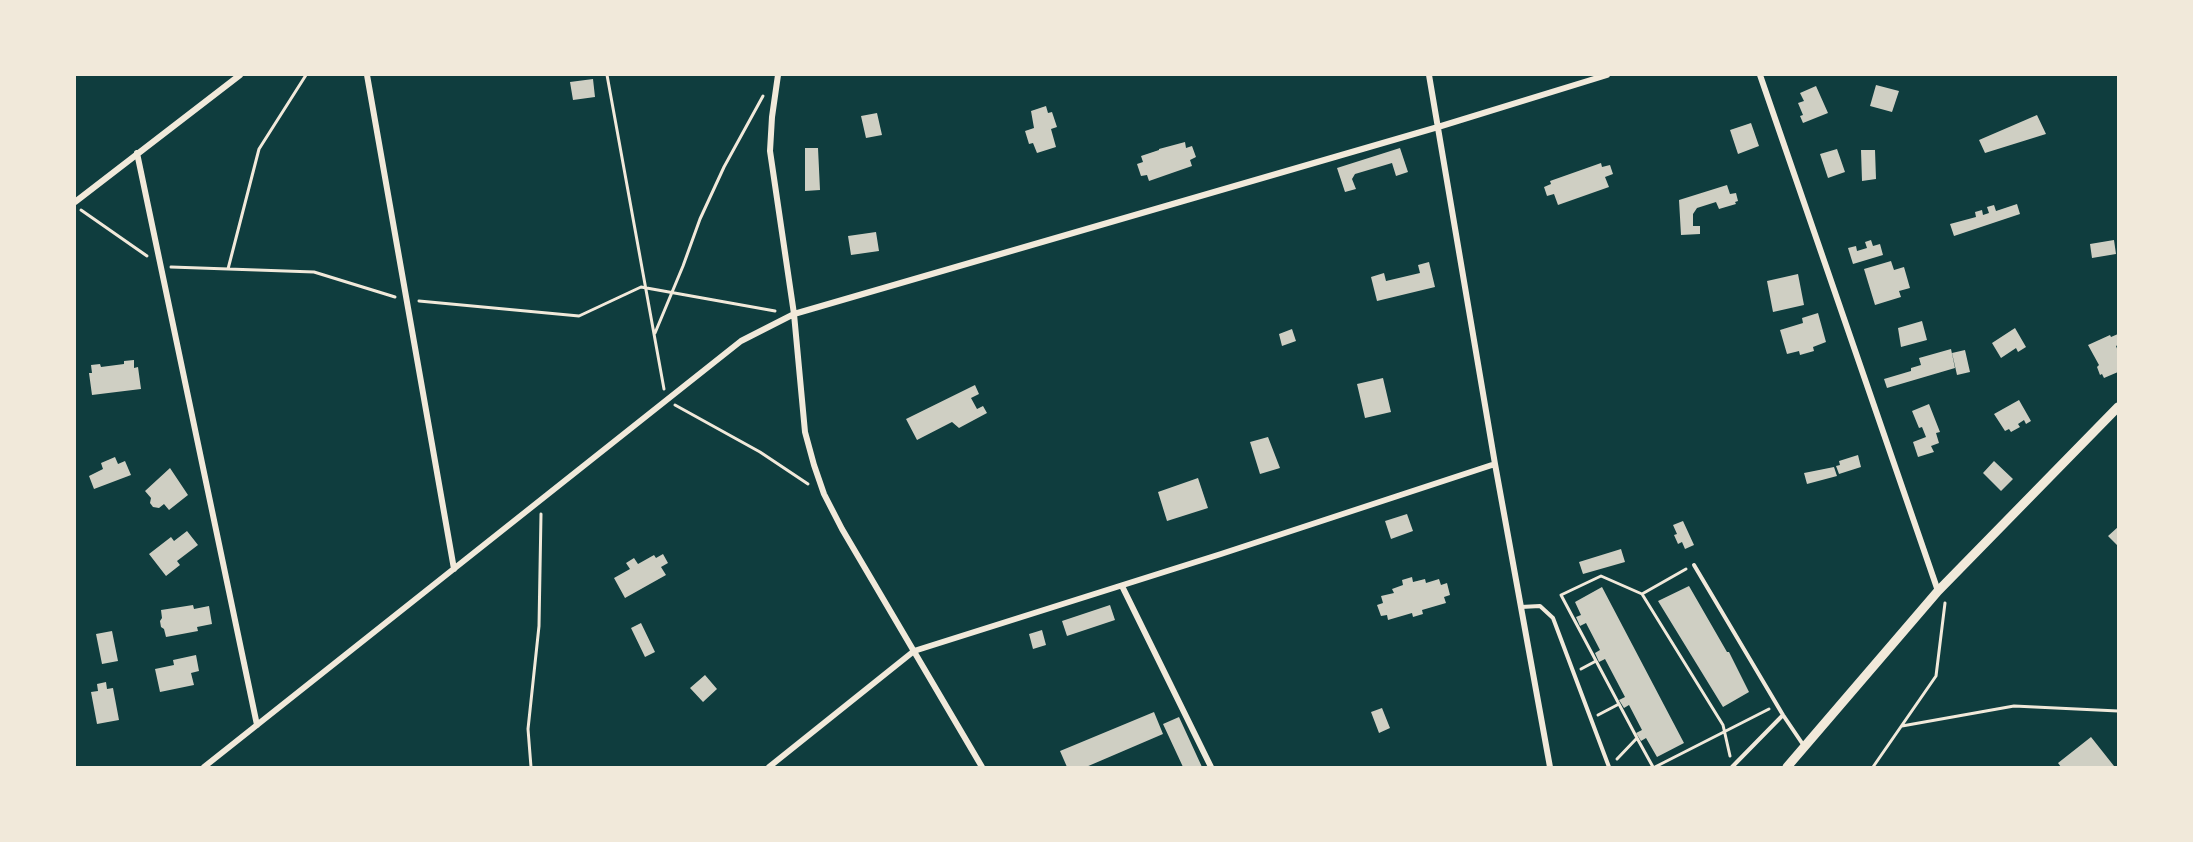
<!DOCTYPE html>
<style>
body{margin:0}
#map{position:relative;width:2193px;height:842px;overflow:hidden;background:#0f3d3e;font-family:"Noto Serif",serif}
canvas{display:block}
.frame{position:absolute;inset:0;border:76px solid #f1e9da;pointer-events:none}
</style>
<div id="map">
<canvas width="2193" height="842"></canvas>
<div class="frame"></div>
</div>
<script>
const c = document.querySelector('canvas').getContext('2d');
c.lineJoin = 'round';
function fill(path, color) {
  c.fillStyle = color;
  c.fill(path, 'evenodd');
}
function shape(rows) {
  const path = new Path2D();
  for (const r of rows) {
    path.moveTo(r[0], r[1]);
    for (let i = 2; i < r.length; i += 2) path.lineTo(r[i], r[i + 1]);
  }
  return path;
}
function strokePath(path, color, width, dash) {
  c.strokeStyle = color;
  c.lineWidth = width;
  c.lineCap = dash ? 'butt' : 'round';
  c.setLineDash(dash || []);
  c.stroke(path);
}
fill(shape([
 [593,79,595,97,573,100,570,82],
 [1876,85,1899,91,1892,112,1870,106],
 [1816,86,1828,113,1803,123,1800,116,1803,115,1798,103,1804,101,1800,93],
 [1046,106,1048,113,1052,112,1057,127,1051,129,1056,147,1037,153,1033,143,1029,144,1025,131,1034,128,1031,111],
 [877,113,882,135,866,138,861,116],
 [2037,115,2046,134,1985,153,1979,140],
 [1751,123,1759,146,1738,154,1730,130],
 [1185,142,1186,148,1192,146,1196,157,1190,160,1192,166,1149,181,1147,175,1141,176,1137,164,1143,162,1141,156,1159,150,1159,149],
 [805,148,818,148,820,190,805,191],
 [1400,148,1408,172,1396,176,1392,163,1355,174,1352,179,1356,189,1345,192,1337,168],
 [1837,149,1845,172,1828,178,1820,154],
 [1861,150,1875,150,1876,179,1862,181],
 [1601,163,1602,167,1610,165,1613,174,1605,177,1609,187,1558,205,1554,194,1547,196,1544,187,1551,184,1550,181],
 [1727,185,1730,194,1736,193,1738,201,1735,202,1736,204,1719,209,1716,202,1697,208,1693,214,1693,226,1700,226,1700,234,1681,235,1679,200],
 [2017,204,2020,214,1954,236,1950,224,1976,217,1975,212,1982,210,1983,215,1989,213,1987,207,1994,205,1996,211],
 [876,232,879,251,851,255,848,236],
 [1871,240,1873,246,1880,244,1883,255,1853,264,1848,248,1856,246,1857,251,1867,248,1865,242],
 [2114,240,2116,254,2092,258,2090,244],
 [1891,261,1894,270,1904,267,1910,288,1899,291,1901,297,1875,305,1864,269],
 [1429,262,1435,287,1377,301,1371,277,1384,273,1386,281,1420,273,1418,265],
 [1798,274,1804,305,1773,312,1767,281],
 [1818,313,1826,342,1813,347,1814,351,1800,355,1799,351,1787,354,1780,330,1803,323,1802,318],
 [1922,321,1927,340,1901,347,1898,328],
 [2015,328,2026,347,2018,352,2016,348,2001,358,1992,343],
 [1292,329,1296,341,1282,346,1279,334],
 [2118,334,2118,345,2116,346,2118,351,2118,372,2104,378,2102,374,2100,375,2097,367,2099,365,2088,345,2110,335,2111,337],
 [1951,349,1955,368,1887,388,1884,379,1911,371,1911,368,1921,365,1919,358],
 [1965,350,1970,372,1957,375,1952,353],
 [134,360,134,368,138,367,141,389,92,395,89,373,92,373,91,365,100,364,101,367,124,364,124,361],
 [1383,378,1391,412,1365,418,1357,384],
 [975,385,979,394,971,398,977,409,983,406,987,413,959,428,952,422,917,440,906,419],
 [2019,400,2031,421,2026,424,2024,420,2018,424,2020,427,2011,432,2009,429,2005,431,1994,414],
 [1929,404,1940,432,1936,433,1939,443,1931,446,1934,452,1918,457,1913,442,1926,437,1922,427,1919,428,1912,411],
 [1268,437,1280,468,1260,474,1250,442],
 [1858,455,1861,467,1839,474,1836,466,1840,465,1839,461],
 [115,457,118,464,125,461,131,475,94,489,89,476,103,469,101,463],
 [1994,461,2013,479,2001,491,1983,473],
 [1834,467,1837,476,1807,484,1804,473],
 [170,468,188,495,169,510,164,504,159,508,153,507,150,503,151,498,145,491],
 [1198,478,1208,508,1167,521,1158,492],
 [1407,514,1413,531,1391,539,1385,521],
 [1683,521,1694,545,1685,549,1682,542,1678,544,1674,535,1677,534,1673,525],
 [2118,527,2118,546,2108,536],
 [187,531,198,545,177,561,180,565,166,576,149,554,171,537,174,541],
 [1621,549,1625,562,1583,574,1579,562],
 [663,554,668,563,661,567,666,575,625,598,614,578,630,569,626,563,634,558,638,564,654,555,656,558],
 [1412,577,1413,582,1425,579,1426,583,1439,579,1441,585,1447,583,1450,595,1444,597,1446,603,1422,610,1423,614,1413,617,1412,613,1388,620,1387,615,1381,616,1377,605,1383,603,1381,596,1394,593,1392,589,1403,585,1402,580],
 [1689,586,1727,652,1729,652,1749,692,1723,707,1658,601],
 [1602,587,1684,743,1657,757,1646,738,1641,741,1636,733,1642,730,1629,705,1624,708,1619,700,1625,697,1605,659,1599,662,1595,653,1600,650,1586,623,1580,626,1576,617,1581,615,1575,602],
 [193,605,194,609,209,606,212,624,197,627,198,631,166,637,164,629,161,627,160,621,162,618,161,610],
 [1110,605,1115,620,1067,636,1062,621],
 [641,623,655,652,645,657,631,628],
 [1042,630,1046,645,1033,649,1029,634],
 [112,631,118,661,102,664,96,634],
 [196,655,199,671,191,673,194,685,160,692,155,669,174,665,173,660],
 [705,675,717,689,703,702,690,688],
 [106,682,107,689,113,688,119,720,97,724,91,692,98,691,97,684],
 [1382,708,1390,728,1379,733,1371,712],
 [1154,712,1163,734,1086,767,1067,767,1060,751],
 [1179,717,1202,767,1183,767,1163,724],
 [2091,737,2114,766,2061,767,2058,763]
]), '#cfcfc3');
strokePath(shape([
 [607,75,664,389],
 [81,210,147,256],
 [171,267,314,272,395,297],
 [228,269,259,149,306,75],
 [419,301,579,316,641,287,775,311],
 [655,333,683,266,700,219,724,167,763,96],
 [675,405,760,452,808,484],
 [1686,569,1642,594,1723,725,1730,756],
 [1581,669,1596,661],
 [1598,715,1619,704],
 [1902,726,2014,706,2118,711],
 [1637,738,1653,767],
 [1617,759,1637,738,1561,595,1601,576,1642,594],
 [531,767,528,729,539,626,541,514],
 [1655,767,1769,709],
 [1873,767,1936,676,1945,603]
]), '#f1e9da', 3);
strokePath(shape([
 [1694,565,1783,715,1804,746],
 [1521,607,1540,606,1553,618,1609,767],
 [1732,767,1783,715]
]), '#f1e9da', 4);
strokePath(shape([
 [367,75,454,569],
 [778,75,772,117,770,151,794,314,805,432,814,465,824,494,842,529,982,767],
 [1429,75,1495,464,1550,767],
 [1760,75,1938,591],
 [137,153,257,725],
 [75,202,240,75],
 [1122,586,1211,767],
 [204,767,741,341,794,314,1438,127,1607,75],
 [769,767,914,651,1221,554,1495,464]
]), '#f1e9da', 6);
strokePath(shape([
 [1787,767,1938,591,2118,407]
]), '#f1e9da', 9);
</script>
